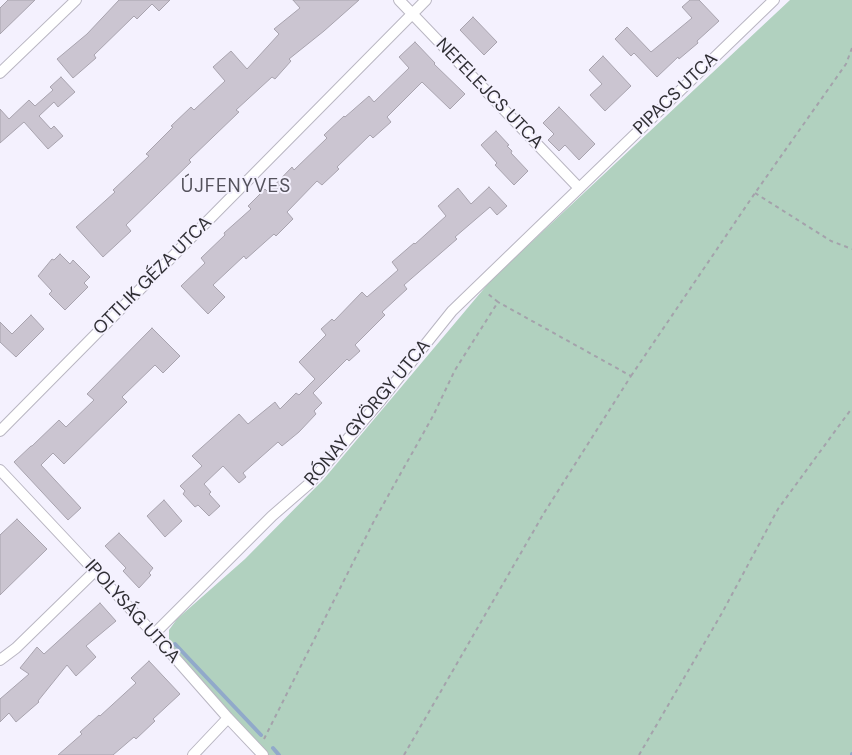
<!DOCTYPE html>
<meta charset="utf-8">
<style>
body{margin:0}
canvas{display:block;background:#f4f1fe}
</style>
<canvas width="852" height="755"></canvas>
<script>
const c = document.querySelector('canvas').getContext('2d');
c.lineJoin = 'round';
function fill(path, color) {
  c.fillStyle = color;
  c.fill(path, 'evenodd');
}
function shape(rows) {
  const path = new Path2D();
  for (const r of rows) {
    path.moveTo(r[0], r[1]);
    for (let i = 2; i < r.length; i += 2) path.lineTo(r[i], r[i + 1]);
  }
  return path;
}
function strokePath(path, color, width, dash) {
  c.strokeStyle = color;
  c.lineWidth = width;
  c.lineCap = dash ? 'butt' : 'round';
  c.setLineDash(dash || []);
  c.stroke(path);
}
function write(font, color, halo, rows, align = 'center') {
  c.font = font + ' "DM Sans",sans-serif';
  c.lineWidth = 4;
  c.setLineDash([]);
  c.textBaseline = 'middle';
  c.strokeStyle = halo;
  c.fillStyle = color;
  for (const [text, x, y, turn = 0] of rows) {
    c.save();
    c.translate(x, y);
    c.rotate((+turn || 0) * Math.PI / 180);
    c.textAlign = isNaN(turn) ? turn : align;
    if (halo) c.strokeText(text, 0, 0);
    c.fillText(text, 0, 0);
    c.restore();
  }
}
fill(shape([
 [790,0,852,0,852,755,263,755,169,642,169,630,177,619,245,559,323,480,492,279]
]), '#b1d1bf');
strokePath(shape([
 [175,644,261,735],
 [273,748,279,755],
 [852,755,852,754]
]), '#91a9ca', 4);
const building = shape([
 [8,0,35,0,0,34,0,8,8,0],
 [119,0,170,0,159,11,152,4,137,19,134,16,94,55,96,58,73,78,57,59,87,34,119,0],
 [293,0,359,0,324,31,289,59,291,61,275,79,272,77,236,110,239,112,189,160,191,162,126,225,131,231,103,257,76,227,115,192,113,190,149,156,146,154,173,127,171,126,191,107,194,110,225,81,213,67,231,51,247,69,279,34,274,29,300,8,293,0],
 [690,0,699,0,719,21,697,41,698,43,679,59,678,57,657,77,634,53,631,56,615,39,627,27,651,52,692,18,682,7,690,0],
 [473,17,497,42,484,55,460,30,473,17],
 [415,42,435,63,434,64,465,94,450,109,422,82,387,117,391,122,373,138,370,135,337,167,339,169,322,185,317,181,287,212,293,219,276,236,274,234,246,259,244,256,213,285,225,297,208,314,181,286,205,263,201,258,225,235,224,233,251,209,248,206,265,189,268,192,292,167,294,170,327,138,324,135,344,116,345,117,369,96,374,102,409,68,399,57,415,42],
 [603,56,631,86,605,111,590,95,602,84,589,70,603,56],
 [61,77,75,92,58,107,54,102,39,116,51,129,54,126,63,136,48,149,24,122,0,143,0,109,9,119,29,100,35,106,53,90,50,87,61,77],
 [559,107,595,144,579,160,565,145,559,151,548,140,554,134,543,123,559,107],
 [496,131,509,145,507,146,512,151,511,153,528,171,514,185,495,165,497,163,481,145,496,131],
 [489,187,507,206,497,215,490,207,455,237,457,239,404,285,407,289,382,312,385,315,355,345,360,351,349,361,347,359,313,393,322,403,314,411,316,414,299,432,282,446,278,442,243,473,246,477,239,483,223,466,204,484,211,492,209,494,220,506,209,516,198,505,195,507,183,494,185,491,180,486,202,466,192,456,239,414,248,424,275,402,280,409,296,393,299,395,315,379,299,362,326,335,321,329,332,319,334,321,362,292,367,297,398,270,392,262,414,243,415,244,446,216,438,206,458,188,471,204,489,187],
 [60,254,70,264,73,260,90,277,84,283,88,287,65,310,49,294,52,291,38,276,52,259,54,260,60,254],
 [31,315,44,329,16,357,0,342,0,322,12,334,31,315],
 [152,328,180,356,163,373,155,365,122,397,127,402,64,464,53,453,41,465,81,508,68,520,14,462,31,446,32,446,59,420,66,427,94,400,87,394,152,328],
 [164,500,182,521,165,537,147,516,164,500],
 [17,519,47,549,0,595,0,535,17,519],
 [119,533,153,568,149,573,151,575,139,588,123,571,126,568,105,546,119,533],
 [100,603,116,621,86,646,96,657,76,676,67,665,38,701,39,702,16,722,9,713,0,722,0,699,29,674,20,668,37,647,44,654,100,603],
 [149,661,180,694,153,719,155,721,136,739,134,737,113,755,58,755,82,734,80,732,99,715,100,716,136,683,131,678,149,661]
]);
fill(building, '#cbc5d1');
strokePath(building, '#a8a3ae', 1);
const street = shape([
 [399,0,579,188],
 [0,73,76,0],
 [0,431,426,0],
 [0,470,154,634,228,718,263,755],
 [154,634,272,516,310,483,381,400,452,311,774,0],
 [0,660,16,648,95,571],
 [193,755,228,718]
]);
strokePath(street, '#b9b6c2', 12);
strokePath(shape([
 [755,193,831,241,852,249],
 [631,376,755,193,846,64,852,48],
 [264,739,375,519,433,416,455,370,498,302,487,293],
 [404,755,544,513,631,376,498,302],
 [639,755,722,613,778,509,852,408]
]), '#a4a2ab', 2, [4, 4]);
strokePath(street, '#fff', 10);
write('18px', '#2f2e33', '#f4f1fe', [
 ["NEFELEJCS UTCA",489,94,46],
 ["PIPACS UTCA",676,94,-44],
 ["OTTLIK GÉZA UTCA",153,276,-45],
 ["RÓNAY GYÖRGY UTCA",368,413,-50],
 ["IPOLYSÁG UTCA",132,612,48]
]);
c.letterSpacing = '1px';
write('19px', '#54525c', '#f4f1fe', [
 ["ÚJFENYVES",236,187]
]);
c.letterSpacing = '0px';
</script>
